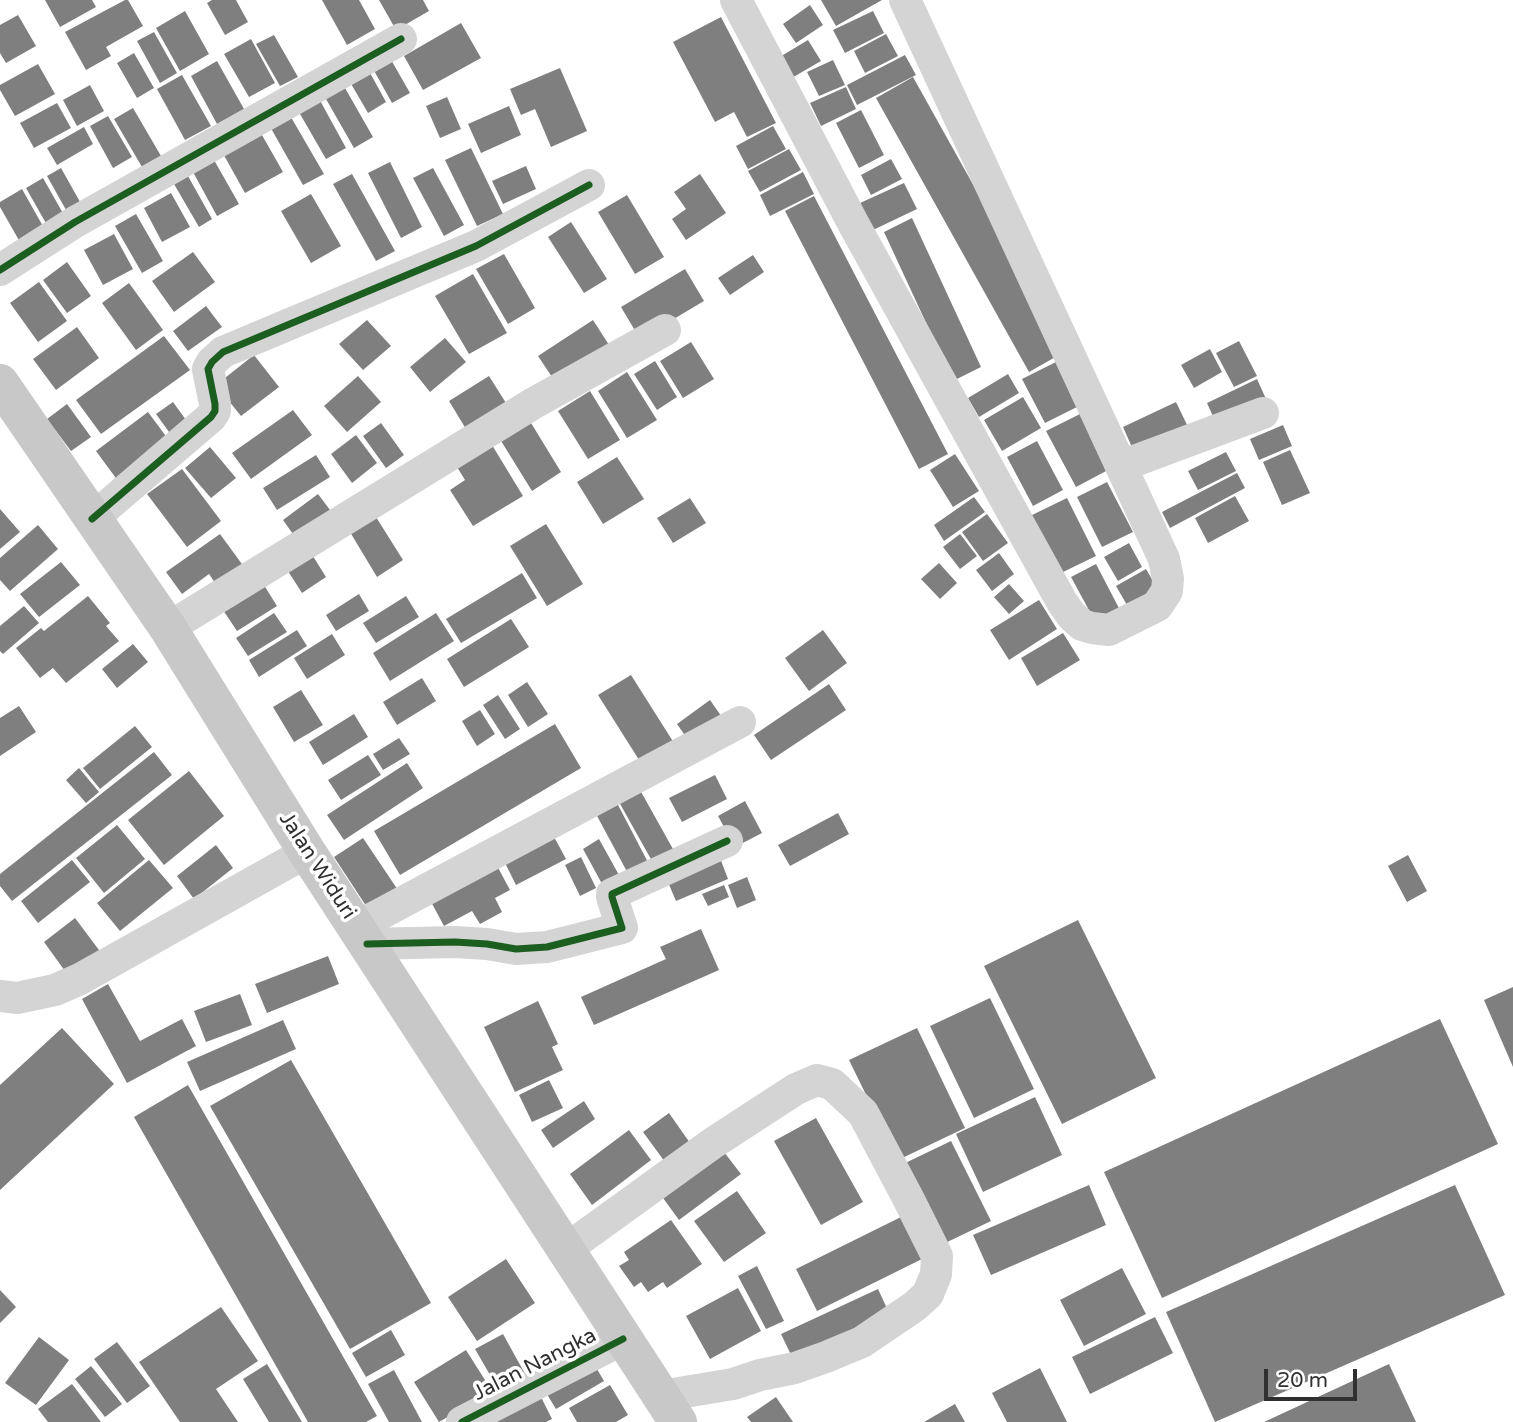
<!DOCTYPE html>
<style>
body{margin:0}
#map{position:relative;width:1513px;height:1422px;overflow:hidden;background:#fff;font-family:"Varela Round",sans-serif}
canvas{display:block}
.scale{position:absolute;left:1264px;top:1369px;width:93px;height:32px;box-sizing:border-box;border:4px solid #303030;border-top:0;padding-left:9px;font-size:21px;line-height:24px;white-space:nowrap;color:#303030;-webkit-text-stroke:5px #fff;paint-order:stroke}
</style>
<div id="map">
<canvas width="1513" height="1422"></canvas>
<div class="scale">20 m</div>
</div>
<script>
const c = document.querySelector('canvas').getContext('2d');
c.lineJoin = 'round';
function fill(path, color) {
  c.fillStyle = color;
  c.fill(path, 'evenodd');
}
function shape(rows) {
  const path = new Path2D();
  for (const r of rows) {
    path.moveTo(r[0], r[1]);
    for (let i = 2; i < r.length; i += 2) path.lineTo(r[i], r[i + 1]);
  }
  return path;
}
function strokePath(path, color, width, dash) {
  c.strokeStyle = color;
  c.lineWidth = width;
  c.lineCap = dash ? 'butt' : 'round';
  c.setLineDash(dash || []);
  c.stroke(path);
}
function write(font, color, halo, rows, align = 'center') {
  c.font = font + ' "Varela Round",sans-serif';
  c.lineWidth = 7;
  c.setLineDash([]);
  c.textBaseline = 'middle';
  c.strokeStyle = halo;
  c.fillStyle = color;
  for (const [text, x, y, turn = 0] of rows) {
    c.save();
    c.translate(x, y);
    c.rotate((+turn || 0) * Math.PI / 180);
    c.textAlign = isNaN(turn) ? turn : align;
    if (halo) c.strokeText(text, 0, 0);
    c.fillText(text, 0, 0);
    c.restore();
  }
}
fill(shape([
 [45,0,92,0,96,7,60,27],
 [125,0,128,0,143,26,106,47,111,56,86,70,65,32],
 [212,0,236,0,248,22,225,35,207,3],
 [322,0,359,0,375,29,347,45],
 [379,0,423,0,429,11,396,30],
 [821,0,882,0,836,26],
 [810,5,823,25,796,43,783,24],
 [185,11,209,54,180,71,156,28],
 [873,11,884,33,845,53,833,30],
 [18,15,36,46,6,63,0,53,0,25],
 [721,17,776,123,747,137,734,112,715,122,673,42],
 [461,23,481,58,423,90,404,56],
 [154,32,177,73,160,83,137,41],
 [886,34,898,56,865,73,854,51],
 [274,35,298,77,280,86,256,44],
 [251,39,275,83,249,97,224,54],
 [808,40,821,61,790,79,778,58],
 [134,53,154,88,137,98,117,63],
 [905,55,916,75,857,105,847,85],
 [390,58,410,93,392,103,372,67],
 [833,60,845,85,819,96,807,72],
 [217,61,244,109,217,124,191,76],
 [38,64,55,94,15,116,0,90,0,85],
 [560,68,587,131,551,147,535,109,521,115,510,89],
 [369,71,386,102,368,113,350,82],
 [182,75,211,126,185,140,157,89],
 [913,77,1066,351,1029,372,876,98],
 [341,81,373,137,354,148,322,92],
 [90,85,104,111,77,126,63,100],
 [846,87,856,109,821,126,810,103],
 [317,95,346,148,326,159,296,107],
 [447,97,461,129,440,138,426,106],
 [57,103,71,128,34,148,20,123],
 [509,106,521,135,481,153,468,124],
 [133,108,161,156,142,167,114,119],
 [861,110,884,155,859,168,836,123],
 [288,112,324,174,303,185,268,123],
 [108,116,132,157,113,168,90,126],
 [773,126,786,149,748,169,736,146],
 [84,127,93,144,57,165,47,148],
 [258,128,283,172,245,193,221,150],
 [471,148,503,214,477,226,445,160],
 [789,149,801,170,760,192,748,171],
 [891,159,902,179,871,195,861,175],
 [214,160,239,204,217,216,193,172],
 [390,162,422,227,401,238,368,173],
 [526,166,536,189,503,204,492,181],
 [61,168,84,209,70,217,47,176],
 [433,168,464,225,444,236,413,178],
 [803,172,814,194,770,216,760,195],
 [352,174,395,251,376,261,333,184],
 [700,174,726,213,686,240,672,219,686,209,674,192],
 [188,176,212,219,199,227,174,184],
 [43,178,64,215,47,225,26,188],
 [904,183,917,209,873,230,860,203],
 [22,189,44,228,20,242,0,207,0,202],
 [171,193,190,227,162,242,144,208],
 [311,194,341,246,311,263,281,211],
 [627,195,664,257,635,274,598,212],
 [814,196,948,454,919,469,785,211],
 [136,214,163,261,142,273,115,226],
 [912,218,981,367,953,381,884,232],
 [571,222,607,279,584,293,548,237],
 [114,234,133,269,103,285,84,250],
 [193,252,215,282,174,312,152,281],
 [504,254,535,308,508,324,476,269],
 [753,255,764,272,730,295,718,278],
 [67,262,91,296,67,313,43,280],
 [685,269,704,301,640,339,621,307],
 [473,274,507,333,469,354,435,296],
 [39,282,67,321,38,342,10,303],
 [129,283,163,330,136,350,102,303],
 [206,306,222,327,188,351,173,331],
 [367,320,391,346,363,370,339,344],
 [593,320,611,348,556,383,538,356],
 [77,327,99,358,56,390,33,359],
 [164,336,190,370,101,434,76,400],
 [445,338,466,362,430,392,410,367],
 [1239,341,1257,376,1234,387,1216,353],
 [691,342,714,379,683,398,660,361],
 [1210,349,1222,372,1194,388,1181,365],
 [254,355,279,387,241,416,216,385],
 [655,361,677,397,657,410,634,374],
 [1058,361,1081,405,1045,423,1022,379],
 [627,372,657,420,627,438,598,391],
 [1008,374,1019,393,979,417,968,398],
 [358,376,381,402,347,432,324,406],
 [489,376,506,403,466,429,449,401],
 [1257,379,1266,399,1216,423,1207,403],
 [590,391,620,440,588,459,558,411],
 [1023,397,1041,428,1002,451,984,420],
 [173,402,194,431,177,443,156,414],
 [1176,402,1189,429,1135,454,1123,427],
 [67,404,91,437,71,451,47,419],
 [293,410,312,435,251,479,232,453],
 [148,412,174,447,121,485,96,451],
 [1080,414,1108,470,1076,487,1046,431],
 [528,418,561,472,532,491,498,436],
 [381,423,404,455,386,468,363,436],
 [1283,425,1292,446,1259,460,1250,439],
 [356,435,377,463,352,483,331,454],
 [1037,441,1063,490,1033,506,1007,457],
 [492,445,523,496,473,526,450,490,465,480,457,467],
 [210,447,236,478,211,498,185,468],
 [1290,450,1310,493,1282,505,1263,462],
 [1226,452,1236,471,1198,490,1188,471],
 [955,454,979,491,953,507,930,470],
 [316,455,330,477,277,510,263,488],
 [617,457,644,499,603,524,577,482],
 [182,469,221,521,187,547,147,494],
 [1237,473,1245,488,1170,528,1162,512],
 [1107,482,1133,532,1102,547,1077,497],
 [318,494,336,518,300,544,283,520],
 [1235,496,1249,521,1208,543,1195,518],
 [974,497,985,512,944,541,934,525],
 [690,498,706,523,673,543,657,518],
 [1067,498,1096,556,1059,574,1030,516],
 [0,509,20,532,0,549],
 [987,514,1008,543,983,561,962,532],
 [376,517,403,560,377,577,350,532],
 [546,524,583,584,547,606,510,546],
 [38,525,58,549,10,591,0,580,0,558],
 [220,534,247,571,220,590,209,574,182,594,166,572],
 [960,534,977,556,960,569,943,547],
 [1129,543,1142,567,1118,581,1104,557],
 [311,553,326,577,302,593,286,568],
 [999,553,1014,574,992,591,976,570],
 [61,562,80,585,39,617,20,594],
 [939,563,957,583,940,599,921,579],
 [1096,564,1121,612,1097,625,1071,577],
 [1146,569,1161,595,1131,612,1116,586],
 [522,573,537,598,461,643,446,619],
 [262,582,277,606,237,631,221,607],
 [1009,584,1024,601,1009,614,994,597],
 [359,594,369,611,336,631,326,615],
 [88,596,110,623,106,626,119,641,66,683,53,668,40,678,16,648,41,628,44,631],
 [406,596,419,617,376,643,363,623],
 [1039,600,1057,629,1009,660,990,630],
 [24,606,39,623,3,654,0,651,0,626],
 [274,613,287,632,248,656,236,638],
 [436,613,454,641,390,681,373,653],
 [511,619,529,647,464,687,447,659],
 [297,630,307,646,259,677,249,660],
 [823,630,847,663,809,691,785,658],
 [1063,633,1080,660,1037,686,1021,658],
 [332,634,345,655,307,679,294,658],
 [133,644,148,662,117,688,102,669],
 [631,675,674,743,641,763,598,695],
 [422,678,436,701,397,725,383,702],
 [527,682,548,714,528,727,508,695],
 [829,684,846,710,771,760,754,735],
 [301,690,323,725,294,742,273,707],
 [498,695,520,729,505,739,483,705],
 [710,700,724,720,691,744,677,724],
 [19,706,36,732,0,756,0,718],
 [480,710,495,734,477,746,462,721],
 [354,714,368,737,323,765,309,742],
 [555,724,581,768,400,875,374,831],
 [135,726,152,747,100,789,83,768],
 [399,738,410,754,383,770,373,754],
 [154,752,172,775,12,901,0,886,0,874],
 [368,755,381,775,341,800,328,780],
 [407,763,423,788,344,840,327,815],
 [79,768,99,792,86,803,66,780],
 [189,771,224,816,164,865,128,820],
 [715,775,727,799,682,822,669,798],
 [640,790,673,849,652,861,619,802],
 [745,801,762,833,735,847,718,816],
 [617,803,652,870,632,881,596,814],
 [838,813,849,834,790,866,778,845],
 [117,825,145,859,104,893,76,858],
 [552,833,566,859,516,885,503,859],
 [363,838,406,902,376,921,334,857],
 [599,839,624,884,607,893,583,849],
 [216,845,233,868,194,899,177,876],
 [1408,855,1427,891,1407,902,1388,866],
 [581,857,596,888,580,896,565,865],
 [720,858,728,879,676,901,667,880],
 [72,860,90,882,38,923,21,901],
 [149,860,173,888,120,931,97,903],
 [495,862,510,890,495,898,502,912,480,924,472,911,444,926,429,898],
 [747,877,756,900,737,908,728,885],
 [724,885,729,897,708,906,702,894],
 [75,918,102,954,70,978,44,942],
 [1078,920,1156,1078,1062,1124,984,966],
 [701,929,719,970,594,1025,581,997,666,959,660,947],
 [328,956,339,984,267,1013,255,984],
 [108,984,140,1041,182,1019,196,1046,127,1083,82,999],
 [1513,987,1513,1067,1484,1000],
 [240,994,252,1025,206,1042,194,1011],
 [990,998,1034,1089,974,1118,930,1026],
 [538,1001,558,1044,552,1047,563,1070,515,1092,484,1027],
 [1440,1019,1498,1144,1162,1298,1104,1172],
 [283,1020,296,1049,200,1091,187,1062],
 [62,1028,114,1084,0,1190,0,1085],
 [917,1028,965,1128,898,1160,849,1060],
 [291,1060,431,1303,350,1349,210,1106],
 [549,1080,563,1108,532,1122,519,1095],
 [188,1085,377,1416,366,1422,308,1422,134,1117],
 [1035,1097,1062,1155,983,1192,956,1134],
 [584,1101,595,1119,553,1148,541,1130],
 [669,1113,690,1143,665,1162,643,1132],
 [816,1118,863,1202,821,1225,774,1141],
 [629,1130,651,1160,592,1205,570,1174],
 [951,1141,991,1221,939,1246,899,1166],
 [724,1152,741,1174,679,1220,663,1198],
 [1089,1185,1106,1225,991,1275,973,1235],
 [1455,1185,1505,1295,1215,1422,1166,1312],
 [737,1191,766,1233,724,1262,694,1221],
 [901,1217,922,1259,817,1311,796,1269],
 [671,1220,702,1264,667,1288,663,1282,648,1292,641,1282,634,1287,619,1266,629,1260,624,1252],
 [506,1259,535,1303,477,1341,448,1297],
 [757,1266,784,1321,766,1329,738,1276],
 [1122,1268,1146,1314,1084,1346,1060,1300],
 [738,1288,761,1331,710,1359,686,1316],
 [878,1289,890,1315,793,1359,781,1334],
 [0,1290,16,1307,0,1323],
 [221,1307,258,1361,216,1389,238,1422,180,1422,139,1362],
 [1155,1317,1173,1353,1090,1394,1072,1357],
 [391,1330,405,1355,366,1377,352,1353],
 [503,1334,524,1372,497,1387,475,1349],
 [39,1337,69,1360,36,1405,5,1383],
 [117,1342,150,1386,127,1403,94,1359],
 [466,1350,492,1391,439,1422,414,1382],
 [267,1364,302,1422,269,1422,243,1379],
 [594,1364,604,1381,556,1409,545,1391],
 [1389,1364,1416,1422,1264,1422],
 [91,1366,122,1404,105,1417,75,1379],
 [1040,1368,1067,1422,1007,1422,992,1393],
 [394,1370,422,1422,389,1422,368,1384],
 [72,1384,101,1422,48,1422,38,1409],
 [610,1385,628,1415,616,1422,577,1422,569,1408],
 [540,1395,552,1419,546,1422,489,1422],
 [776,1397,793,1422,751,1422,747,1417],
 [955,1404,965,1422,924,1422]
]), '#7f7f7f');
strokePath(shape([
 [736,0,853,223,1062,602,1072,616,1082,625,1092,628,1109,630,1157,606,1167,591,1168,579,1164,559,905,0],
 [0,270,75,222,401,39],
 [1121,466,1263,413],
 [92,519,211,417,215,411,215,404,208,369,212,362,223,352,476,246,589,185],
 [168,628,534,403,665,330],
 [356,927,740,722],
 [367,944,455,942,487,944,516,949,547,947,622,928,612,897,612,894,727,841],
 [0,996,17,998,55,990,80,979,307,852],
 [565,1250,713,1143,796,1089,817,1080,832,1084,863,1113,908,1198,937,1256,936,1274,928,1294,915,1306,862,1342,826,1357,795,1368,760,1375,733,1384,661,1396],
 [462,1422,623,1339]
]), '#d4d4d4', 32);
strokePath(shape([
 [0,383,168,628,307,852,678,1422]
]), '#c8c8c8', 38);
strokePath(shape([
 [0,270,75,222,401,39],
 [92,519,211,417,215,411,215,404,208,369,212,362,223,352,476,246,589,185],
 [367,944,455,942,487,944,516,949,547,947,622,928,612,897,612,894,727,841],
 [462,1422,623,1339]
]), '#1b5e20', 7);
write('21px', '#303030', '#fff', [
 ["Jalan Widuri",317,866,57],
 ["Jalan Nangka",535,1365,-27]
]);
</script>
